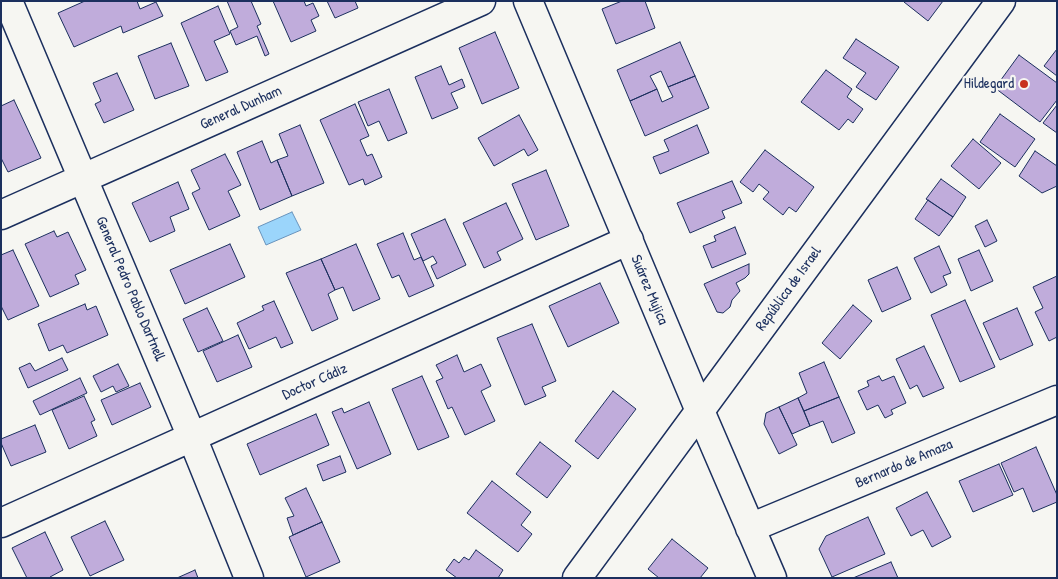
<!DOCTYPE html>
<meta charset="utf-8">
<style>
body{margin:0}
#map{position:relative;width:1058px;height:579px;overflow:hidden;background:#f6f6f2;font-family:"Patrick Hand",sans-serif}
canvas{display:block}
.frame{position:absolute;inset:0;border:2px solid #1b2f5e;pointer-events:none}
</style>
<div id="map">
<canvas width="1058" height="579"></canvas>
<div class="frame"></div>
</div>
<script>
const context = document.querySelector('canvas').getContext('2d');
context.lineJoin = 'round';
function fillPath(path, color) { context.fillStyle = color; context.fill(path, 'evenodd'); }
const toPath = rows => new Path2D(rows.map(r => 'M' + r).join(''));
function strokePath(path, color, width, dash) { context.strokeStyle = color; context.lineWidth = width; context.lineCap = dash ? 'butt' : 'round'; context.setLineDash(dash || []); context.stroke(path); }
function label(font, color, halo, rows, align = 'center') {
  context.font = font + ' "Patrick Hand",sans-serif'; context.lineWidth = 4.5; context.setLineDash([]); context.textBaseline = 'middle'; context.strokeStyle = halo; context.fillStyle = color; for (const [text, x, y, turn = 0] of rows) {
    context.save(); context.translate(x, y); context.rotate((+turn || 0) * Math.PI / 180); context.textAlign = isNaN(turn) ? turn : align; if (halo) context.strokeText(text, 0, 0); context.fillText(text, 0, 0); context.restore();
  }
}
const water = toPath([
 [292,212,301,230,266,245,258,227,292,212]
]);
fillPath(water, '#9bd5fb');
strokePath(water, '#6893bc', 1);
const building = toPath([
 [85,1,137,1,140,9,156,2,163,16,123,33,121,26,74,47,58,13,85,1],
 [227,1,251,1,261,24,257,26,269,54,265,56,257,36,236,45,230,31,238,27,227,1],
 [273,1,304,1,306,6,313,3,319,16,311,20,316,31,291,42,273,1],
 [327,1,355,1,358,8,335,18,327,1],
 [622,1,645,1,655,28,616,44,602,9,622,1],
 [905,1,943,1,928,21,904,2,905,1],
 [218,6,230,34,214,41,228,72,206,81,181,23,218,6],
 [495,32,519,88,482,104,459,48,495,32],
 [856,39,899,67,876,100,856,87,866,73,843,58,856,39],
 [680,42,695,76,668,87,661,71,650,76,657,89,630,101,617,70,680,42],
 [171,43,189,86,155,99,138,56,171,43],
 [1057,49,1057,76,1044,66,1057,49],
 [1019,55,1057,83,1057,100,1040,122,995,88,1019,55],
 [441,66,449,85,462,79,465,87,451,93,458,108,432,119,415,77,441,66],
 [826,70,852,89,847,97,863,109,853,123,848,119,839,130,801,102,826,70],
 [117,73,134,110,104,123,95,104,101,101,93,83,117,73],
 [695,76,709,108,645,136,630,101,657,89,662,102,673,97,668,87,695,76],
 [389,89,407,133,388,141,379,121,368,126,358,102,389,89],
 [14,100,41,158,8,172,1,158,1,106,14,100],
 [355,104,369,136,360,140,367,156,372,154,382,177,365,185,363,179,349,185,320,120,355,104],
 [1057,105,1057,133,1043,123,1057,105],
 [1000,114,1035,139,1015,167,980,142,1000,114],
 [519,115,538,150,528,156,524,149,494,166,478,138,519,115],
 [300,125,324,183,292,196,277,160,288,156,279,134,300,125],
 [697,125,709,153,660,174,653,157,669,151,664,140,697,125],
 [973,139,1001,163,979,189,951,166,973,139],
 [262,141,271,163,277,160,292,196,260,210,237,152,262,141],
 [765,150,814,187,796,212,789,207,783,215,763,199,769,192,759,184,753,192,740,182,765,150],
 [1035,151,1057,166,1057,186,1042,193,1019,176,1035,151],
 [225,154,241,185,228,191,240,216,209,230,192,193,200,189,191,170,225,154],
 [546,170,569,226,536,240,512,184,546,170],
 [941,179,966,197,953,217,926,199,941,179],
 [732,181,742,203,722,211,725,218,690,233,677,203,732,181],
 [178,182,189,209,170,217,175,231,150,242,132,203,178,182],
 [928,200,953,217,939,236,915,219,928,200],
 [506,203,523,239,497,252,501,260,484,268,463,223,506,203],
 [445,219,466,265,437,279,431,266,437,263,433,256,423,261,411,234,445,219],
 [987,220,997,241,985,247,975,226,987,220],
 [735,227,746,254,712,268,703,246,716,241,714,236,735,227],
 [54,231,57,237,68,232,86,270,75,275,79,284,50,297,25,244,54,231],
 [403,233,414,260,421,257,434,286,409,297,399,275,392,278,377,244,403,233],
 [230,244,245,277,185,304,170,270,230,244],
 [356,244,380,299,353,311,343,287,335,290,321,259,356,244],
 [939,246,951,273,943,276,947,285,931,293,914,258,939,246],
 [13,250,39,306,8,320,1,306,1,255,13,250],
 [979,250,993,281,971,291,958,259,979,250],
 [321,259,335,290,328,294,338,319,312,331,286,273,321,259],
 [749,264,749,274,745,278,736,283,740,291,732,300,730,307,723,313,717,312,704,284,749,264],
 [897,267,911,299,882,312,868,280,897,267],
 [1057,276,1057,337,1049,341,1035,312,1043,308,1033,287,1057,276],
 [600,283,619,323,568,347,549,306,600,283],
 [965,300,995,367,960,382,931,315,965,300],
 [274,301,293,343,281,348,276,337,249,349,237,323,264,310,262,306,274,301],
 [85,304,87,310,96,306,108,335,67,353,63,345,49,351,38,324,85,304],
 [853,305,872,321,840,359,822,343,853,305],
 [207,308,223,341,198,352,183,319,207,308],
 [1017,308,1033,345,1000,360,983,323,1017,308],
 [532,324,556,381,542,387,546,396,525,405,497,338,532,324],
 [238,335,252,367,217,382,203,351,238,335],
 [924,346,944,388,923,397,917,385,910,389,896,359,924,346],
 [457,355,464,372,481,364,491,386,481,391,495,421,465,435,452,407,448,409,436,381,443,378,436,365,457,355],
 [62,358,68,370,28,388,19,368,30,363,35,371,62,358],
 [824,362,839,397,804,411,798,398,807,393,799,373,824,362],
 [118,364,129,386,116,392,113,386,101,392,93,376,118,364],
 [422,376,449,437,418,450,392,389,422,376],
 [879,376,882,381,894,376,906,403,891,410,893,414,885,418,878,405,867,410,858,391,869,386,867,381,879,376],
 [80,378,87,393,40,415,33,401,80,378],
 [140,383,151,407,112,425,101,400,140,383],
 [613,391,636,409,598,459,575,441,613,391],
 [84,396,95,420,91,422,97,436,69,449,52,410,84,396],
 [839,397,855,433,832,443,823,421,810,426,804,411,839,397],
 [798,398,810,426,792,434,779,407,798,398],
 [369,402,391,454,357,469,332,412,342,408,344,413,369,402],
 [779,407,797,445,779,454,764,424,766,413,779,407],
 [316,414,329,445,260,475,247,444,316,414],
 [35,425,46,452,11,466,1,443,1,439,35,425],
 [540,442,571,466,547,498,516,474,540,442],
 [1036,447,1057,495,1057,502,1033,512,1023,488,1014,492,1001,463,1036,447],
 [340,456,346,472,323,481,317,465,340,456],
 [999,464,1013,495,973,512,959,481,999,464],
 [492,481,531,512,521,525,532,534,518,552,467,513,492,481],
 [306,488,322,522,293,535,287,518,294,516,285,498,306,488],
 [927,492,951,537,932,547,923,530,911,536,896,508,927,492],
 [868,517,885,554,832,577,819,549,826,536,868,517],
 [105,521,124,560,90,576,71,537,105,521],
 [322,522,340,562,306,577,289,537,322,522],
 [45,532,63,570,50,577,51,578,27,578,12,548,45,532],
 [672,539,708,568,700,578,659,578,648,569,672,539],
 [476,550,503,570,498,578,457,578,446,570,454,559,459,563,464,557,469,560,476,550],
 [891,562,898,578,853,578,891,562],
 [195,570,198,578,177,578,195,570]
]);
fillPath(building, '#c0acdb');
strokePath(building, '#1b2f5e', 1);
const street = toPath([
 [8,1,192,437,249,578],
 [528,1,700,411,772,578],
 [1,215,481,1],
 [1,523,629,240],
 [750,528,1057,400]
]);
const secondary = toPath([
 [577,578,1001,1]
]);
strokePath(street, '#1b2f5e', 31);
strokePath(secondary, '#1b2f5e', 31);
strokePath(street, '#f6f6f2', 28);
strokePath(secondary, '#f6f6f2', 28);
for (const [x, y, r, color] of [
 [1024,84,5,"#c8321e"]
]) { const dot = new Path2D(); dot.arc(x, y, r, 0, 2 * Math.PI); context.fillStyle = color; context.fill(dot); strokePath(dot, '#f6f6f2', 2); }
label('15px', '#1b2f5e', '#f6f6f2', [
 ["Hildegard",1014,84]
], 'right');
label('15px', '#1b2f5e', '#f6f6f2', [
 ["General Dunham",241,108,-24],
 ["General Pedro Pablo Dartnell",130,289,67],
 ["República de Israel",789,289,-54],
 ["Suárez Mujica",649,290,67],
 ["Doctor Cádiz",315,382,-24],
 ["Bernardo de Amaza",904,464,-23]
]);
</script>
